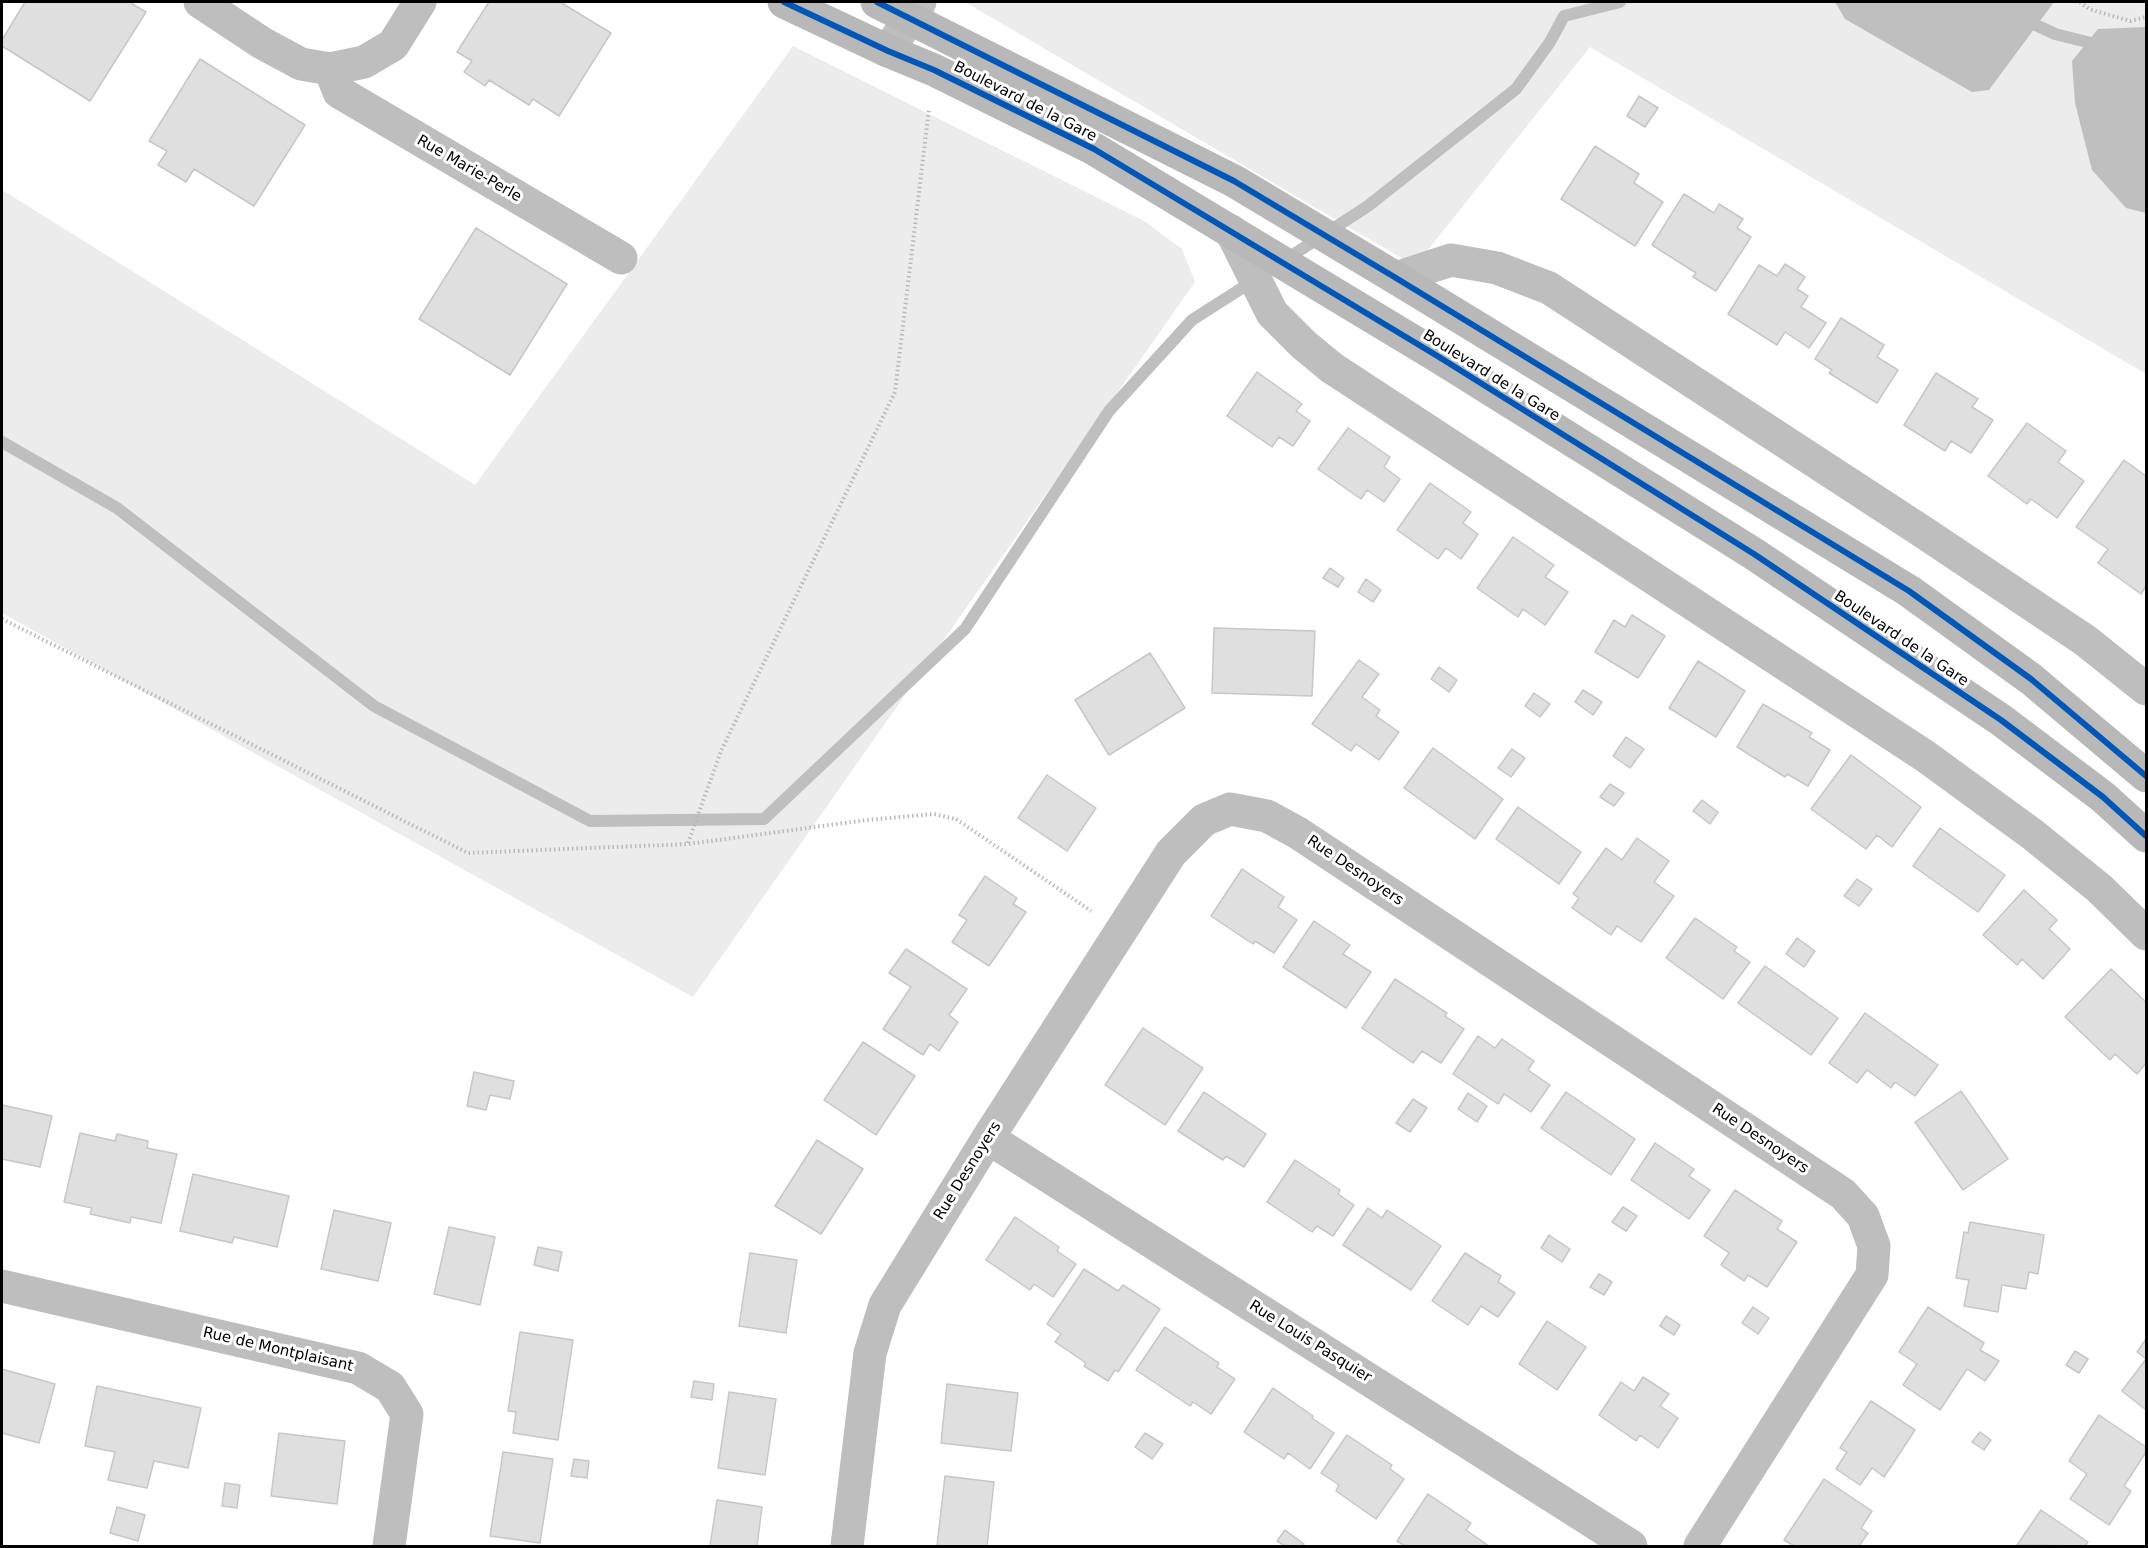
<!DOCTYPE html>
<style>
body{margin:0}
#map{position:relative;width:2148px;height:1548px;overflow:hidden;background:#fff;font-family:"DejaVu Sans",sans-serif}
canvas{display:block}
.frame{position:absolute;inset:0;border:3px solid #000;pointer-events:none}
</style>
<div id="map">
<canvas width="2148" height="1548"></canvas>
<div class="frame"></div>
</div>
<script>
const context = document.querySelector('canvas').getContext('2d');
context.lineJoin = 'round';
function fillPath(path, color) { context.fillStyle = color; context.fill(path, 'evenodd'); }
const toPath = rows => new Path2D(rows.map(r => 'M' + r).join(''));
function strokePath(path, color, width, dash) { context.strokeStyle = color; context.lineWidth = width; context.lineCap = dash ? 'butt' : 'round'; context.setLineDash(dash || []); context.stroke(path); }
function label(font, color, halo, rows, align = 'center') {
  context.font = font + ' "DejaVu Sans",sans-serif'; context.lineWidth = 6; context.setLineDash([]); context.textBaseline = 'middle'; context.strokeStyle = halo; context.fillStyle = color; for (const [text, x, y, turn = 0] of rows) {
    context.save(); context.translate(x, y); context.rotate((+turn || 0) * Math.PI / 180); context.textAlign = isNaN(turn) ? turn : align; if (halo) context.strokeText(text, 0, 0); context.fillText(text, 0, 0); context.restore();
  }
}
fillPath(toPath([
 [965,2,2146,2,2146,374,1590,47,1415,266],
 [793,46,1144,221,1182,249,1195,282,693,997,2,613,2,190,475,485]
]), '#ececec');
fillPath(toPath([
 [1835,2,2054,2,1989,90,1972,92,1845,19],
 [2146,27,2146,213,2126,208,2092,170,2075,103,2072,61,2098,29]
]), '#bfbfbf');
strokePath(toPath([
 [2023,19,2055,34,2103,46],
 [1285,260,1368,206,1516,89,1550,42,1564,16,1620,2],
 [2,442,117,508,374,706,590,821,764,819,965,629,1109,411,1192,320,1253,281]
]), '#bfbfbf', 12);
const building = toPath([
 [25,2,129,2,146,12,90,101,2,46,2,40,25,2],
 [489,2,560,2,611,33,559,116,533,99,529,105,489,80,485,86,464,72,472,61,457,52,489,2],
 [200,59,305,125,254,206,194,169,186,182,158,165,167,151,149,141,200,59],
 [1639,96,1658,108,1645,127,1627,116,1639,96],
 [1595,146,1639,174,1634,183,1663,202,1635,246,1561,199,1595,146],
 [1684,194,1714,213,1719,204,1743,219,1737,228,1751,237,1716,291,1693,277,1696,273,1652,245,1684,194],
 [476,228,567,284,510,375,419,319,476,228],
 [1785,264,1805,277,1797,289,1808,296,1801,307,1826,323,1809,348,1785,332,1777,345,1728,314,1759,265,1777,276,1785,264],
 [1841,318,1884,345,1877,357,1898,370,1877,403,1829,373,1832,370,1815,359,1841,318],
 [1257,372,1302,404,1296,411,1310,421,1293,446,1279,437,1272,447,1227,416,1257,372],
 [1936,373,1978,399,1972,407,1993,420,1971,453,1951,441,1945,451,1904,425,1936,373],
 [2027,423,2066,451,2058,462,2084,481,2057,518,2031,499,2027,504,1988,476,2027,423],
 [1348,428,1390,457,1384,467,1400,479,1384,502,1367,490,1361,499,1318,469,1348,428],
 [2124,460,2146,476,2146,586,2141,594,2098,563,2108,549,2076,527,2124,460],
 [1430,483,1471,512,1463,523,1478,534,1461,559,1446,548,1438,559,1397,530,1430,483],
 [1513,537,1554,565,1545,577,1568,592,1545,625,1523,609,1518,617,1477,588,1513,537],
 [1330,568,1344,578,1338,587,1323,578,1330,568],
 [1366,579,1381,590,1373,602,1358,592,1366,579],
 [1632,615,1665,636,1638,678,1595,652,1614,620,1625,627,1632,615],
 [1214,628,1315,631,1312,696,1212,693,1214,628],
 [1150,653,1185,708,1109,755,1075,700,1150,653],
 [1359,660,1379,674,1362,697,1380,710,1376,716,1399,732,1379,760,1356,744,1351,751,1312,724,1359,660],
 [1698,661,1745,691,1716,737,1669,708,1698,661],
 [1439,667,1457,680,1449,692,1431,679,1439,667],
 [1583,690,1602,702,1593,715,1575,702,1583,690],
 [1534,693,1550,704,1540,717,1525,706,1534,693],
 [1763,704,1812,733,1809,737,1830,750,1808,786,1787,774,1785,777,1737,747,1763,704],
 [1626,737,1644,749,1630,768,1613,756,1626,737],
 [1433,748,1503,799,1475,839,1404,788,1433,748],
 [1512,749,1525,758,1511,777,1498,768,1512,749],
 [1851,755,1921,807,1892,847,1877,835,1866,849,1811,809,1851,755],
 [1047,775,1096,808,1067,851,1018,818,1047,775],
 [1610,784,1624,793,1614,806,1600,797,1610,784],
 [1702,800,1718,812,1710,824,1693,811,1702,800],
 [1518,807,1581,852,1559,884,1496,839,1518,807],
 [1940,828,2005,875,1978,912,1913,866,1940,828],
 [1637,838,1669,861,1654,882,1674,896,1641,942,1617,926,1611,935,1572,908,1579,898,1573,894,1606,848,1622,860,1637,838],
 [1242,869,1284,897,1278,907,1297,920,1274,953,1255,941,1253,944,1211,916,1242,869],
 [985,876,1017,898,1013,904,1026,912,989,966,952,942,967,920,959,915,985,876],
 [1857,879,1872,889,1859,906,1844,896,1857,879],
 [2024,890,2057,920,2049,929,2070,949,2043,979,2022,959,2017,965,1983,935,2024,890],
 [1695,918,1737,947,1734,951,1750,962,1723,999,1666,958,1695,918],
 [1314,921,1350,945,1343,954,1371,972,1346,1008,1283,967,1314,921],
 [1797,938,1815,951,1804,967,1786,954,1797,938],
 [906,949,967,989,949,1015,958,1022,939,1051,930,1044,923,1055,883,1029,911,987,889,973,906,949],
 [1765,966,1838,1018,1811,1055,1738,1003,1765,966],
 [2111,969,2146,1002,2146,1063,2137,1074,2115,1054,2110,1060,2065,1017,2111,969],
 [1395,979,1447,1013,1445,1016,1464,1029,1441,1063,1422,1051,1413,1063,1362,1028,1395,979],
 [1865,1013,1938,1065,1915,1096,1895,1082,1891,1088,1867,1070,1857,1083,1829,1063,1865,1013],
 [1143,1028,1203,1068,1165,1125,1105,1085,1143,1028],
 [1478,1036,1495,1048,1502,1039,1534,1061,1528,1070,1550,1085,1531,1112,1504,1094,1498,1104,1453,1074,1478,1036],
 [863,1042,915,1076,876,1135,824,1100,863,1042],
 [474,1072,514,1081,510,1099,490,1095,486,1110,467,1106,474,1072],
 [1961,1091,2008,1159,1963,1190,1915,1122,1961,1091],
 [1204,1092,1266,1134,1244,1167,1226,1156,1223,1160,1178,1131,1204,1092],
 [1566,1092,1635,1139,1611,1175,1541,1128,1566,1092],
 [1468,1093,1487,1106,1477,1122,1458,1109,1468,1093],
 [1413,1099,1427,1108,1410,1132,1396,1123,1413,1099],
 [2,1105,52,1116,40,1167,2,1159,2,1105],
 [80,1133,115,1141,117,1134,148,1141,147,1148,177,1154,161,1223,131,1217,130,1223,90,1214,92,1208,64,1202,80,1133],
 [817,1140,863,1169,821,1234,775,1206,817,1140],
 [1655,1143,1694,1169,1689,1176,1710,1190,1689,1219,1631,1180,1655,1143],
 [1295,1160,1340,1190,1338,1194,1354,1205,1333,1236,1317,1226,1312,1232,1267,1202,1295,1160],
 [193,1174,289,1196,277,1247,234,1237,232,1243,180,1231,193,1174],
 [1735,1190,1782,1221,1777,1229,1797,1242,1767,1287,1748,1275,1744,1281,1721,1265,1729,1253,1704,1236,1735,1190],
 [1623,1207,1637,1216,1626,1231,1612,1222,1623,1207],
 [1368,1208,1382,1218,1387,1210,1441,1246,1411,1290,1343,1245,1368,1208],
 [334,1210,391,1223,378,1281,321,1269,334,1210],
 [1015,1217,1059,1247,1057,1251,1076,1264,1053,1297,1034,1284,1030,1290,986,1260,1015,1217],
 [1970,1222,2044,1235,2038,1274,2029,1272,2026,1289,2002,1285,1998,1312,1964,1306,1969,1280,1956,1278,1964,1232,1968,1233,1970,1222],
 [449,1227,495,1237,480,1305,434,1294,449,1227],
 [1549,1235,1570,1249,1562,1262,1541,1248,1549,1235],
 [538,1247,562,1252,558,1271,534,1265,538,1247],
 [750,1253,797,1260,786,1333,739,1326,750,1253],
 [1465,1253,1501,1276,1498,1282,1515,1293,1498,1317,1481,1306,1468,1325,1432,1301,1465,1253],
 [1084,1269,1118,1291,1123,1285,1160,1309,1118,1372,1115,1370,1108,1381,1084,1366,1086,1363,1055,1342,1061,1334,1047,1324,1084,1269],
 [1599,1274,1612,1282,1604,1295,1590,1287,1599,1274],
 [1753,1307,1769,1318,1758,1334,1742,1323,1753,1307],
 [1928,1307,1984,1343,1980,1350,1999,1361,1985,1381,1967,1369,1940,1410,1903,1385,1917,1364,1899,1352,1928,1307],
 [1666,1316,1680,1325,1674,1335,1660,1326,1666,1316],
 [1547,1321,1586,1347,1557,1390,1519,1364,1547,1321],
 [1165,1327,1219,1363,1217,1367,1235,1379,1211,1414,1193,1402,1190,1406,1136,1370,1165,1327],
 [520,1332,573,1340,558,1440,513,1433,516,1412,508,1411,520,1332],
 [2146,1339,2146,1410,2122,1391,2146,1359,2137,1352,2146,1339],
 [2075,1351,2088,1359,2079,1373,2066,1365,2075,1351],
 [2,1369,55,1384,39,1443,2,1433,2,1369],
 [1643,1377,1669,1394,1660,1406,1678,1418,1658,1448,1640,1435,1636,1441,1599,1415,1621,1382,1634,1391,1643,1377],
 [694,1381,714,1384,712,1400,691,1397,694,1381],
 [947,1384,1018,1393,1011,1451,941,1443,947,1384],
 [97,1386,201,1408,188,1468,154,1461,147,1488,108,1480,115,1452,85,1446,97,1386],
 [1273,1388,1313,1416,1312,1418,1334,1433,1310,1469,1288,1453,1284,1459,1244,1432,1273,1388],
 [729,1392,776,1399,765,1475,718,1468,729,1392],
 [1871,1401,1915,1430,1884,1477,1872,1468,1860,1485,1836,1469,1847,1452,1840,1448,1871,1401],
 [2099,1415,2146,1447,2146,1452,2124,1486,2131,1491,2109,1525,2070,1499,2087,1474,2069,1461,2099,1415],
 [1980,1432,1991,1440,1984,1450,1972,1442,1980,1432],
 [279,1433,345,1441,337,1504,271,1496,279,1433],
 [1145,1433,1163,1444,1152,1459,1135,1447,1145,1433],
 [1347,1435,1392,1465,1390,1469,1404,1479,1376,1519,1336,1491,1339,1485,1321,1473,1347,1435],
 [503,1452,553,1459,540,1543,490,1536,503,1452],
 [574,1459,589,1461,587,1478,571,1476,574,1459],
 [945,1476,994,1482,987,1546,937,1546,945,1476],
 [1824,1479,1872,1511,1861,1528,1868,1533,1859,1546,1794,1546,1784,1540,1824,1479],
 [225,1483,240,1485,237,1508,222,1506,225,1483],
 [1428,1494,1471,1523,1466,1530,1489,1546,1405,1546,1397,1541,1428,1494],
 [717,1500,762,1507,757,1546,710,1546,717,1500],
 [117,1507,145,1515,138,1541,110,1533,117,1507],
 [2041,1510,2088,1542,2085,1546,2017,1545,2041,1510],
 [1285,1530,1304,1544,1303,1546,1285,1546,1277,1541,1285,1530]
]);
fillPath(building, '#dfdfdf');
strokePath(building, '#c7c7c7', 1.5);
strokePath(toPath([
 [2080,2,2089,9,2130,21,2146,17],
 [2,619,468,853,688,844,867,820,934,814,956,819,1091,911],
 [688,843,721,751,895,392,929,109]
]), '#b9b9b9', 4, [1.5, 3]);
strokePath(toPath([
 [200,2,262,43,301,64,330,69,364,62,393,45,420,2],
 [888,51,920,2],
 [330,69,339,92,621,258],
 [1231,231,1272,313,1304,345,1332,368,1925,756,2032,834,2099,888,2146,934],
 [1396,278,1451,260,1497,268,1549,288,1923,532,2086,641,2146,689],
 [988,1138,1631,1546],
 [2,1286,358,1368,390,1387,407,1414,389,1546],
 [847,1546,870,1353,885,1305,988,1138,1171,853,1204,820,1230,809,1267,816,1298,833,1843,1194,1863,1216,1874,1246,1872,1275,1700,1546]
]), '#bebebe', 33);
strokePath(toPath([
 [784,2,888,51,934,70,1094,149,1439,357,1754,554,2001,720,2103,797,2146,836],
 [877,2,1234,181,1396,278,1909,591,2031,679,2146,776]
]), '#b8b8b8', 33);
strokePath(toPath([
 [784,2,888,51,934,70,1094,149,1439,357,1754,554,2001,720,2103,797,2146,836],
 [877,2,1234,181,1396,278,1909,591,2031,679,2146,776]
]), '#0057b8', 6);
label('15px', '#000', '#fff', [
 ["Boulevard de la Gare",1025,102,27],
 ["Rue Marie-Perle",469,169,30],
 ["Boulevard de la Gare",1491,376,32],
 ["Boulevard de la Gare",1901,639,34],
 ["Rue Desnoyers",1355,871,34],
 ["Rue Desnoyers",1760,1139,34],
 ["Rue Desnoyers",968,1171,-58],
 ["Rue Louis Pasquier",1310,1342,32],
 ["Rue de Montplaisant",278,1350,13]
]);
</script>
